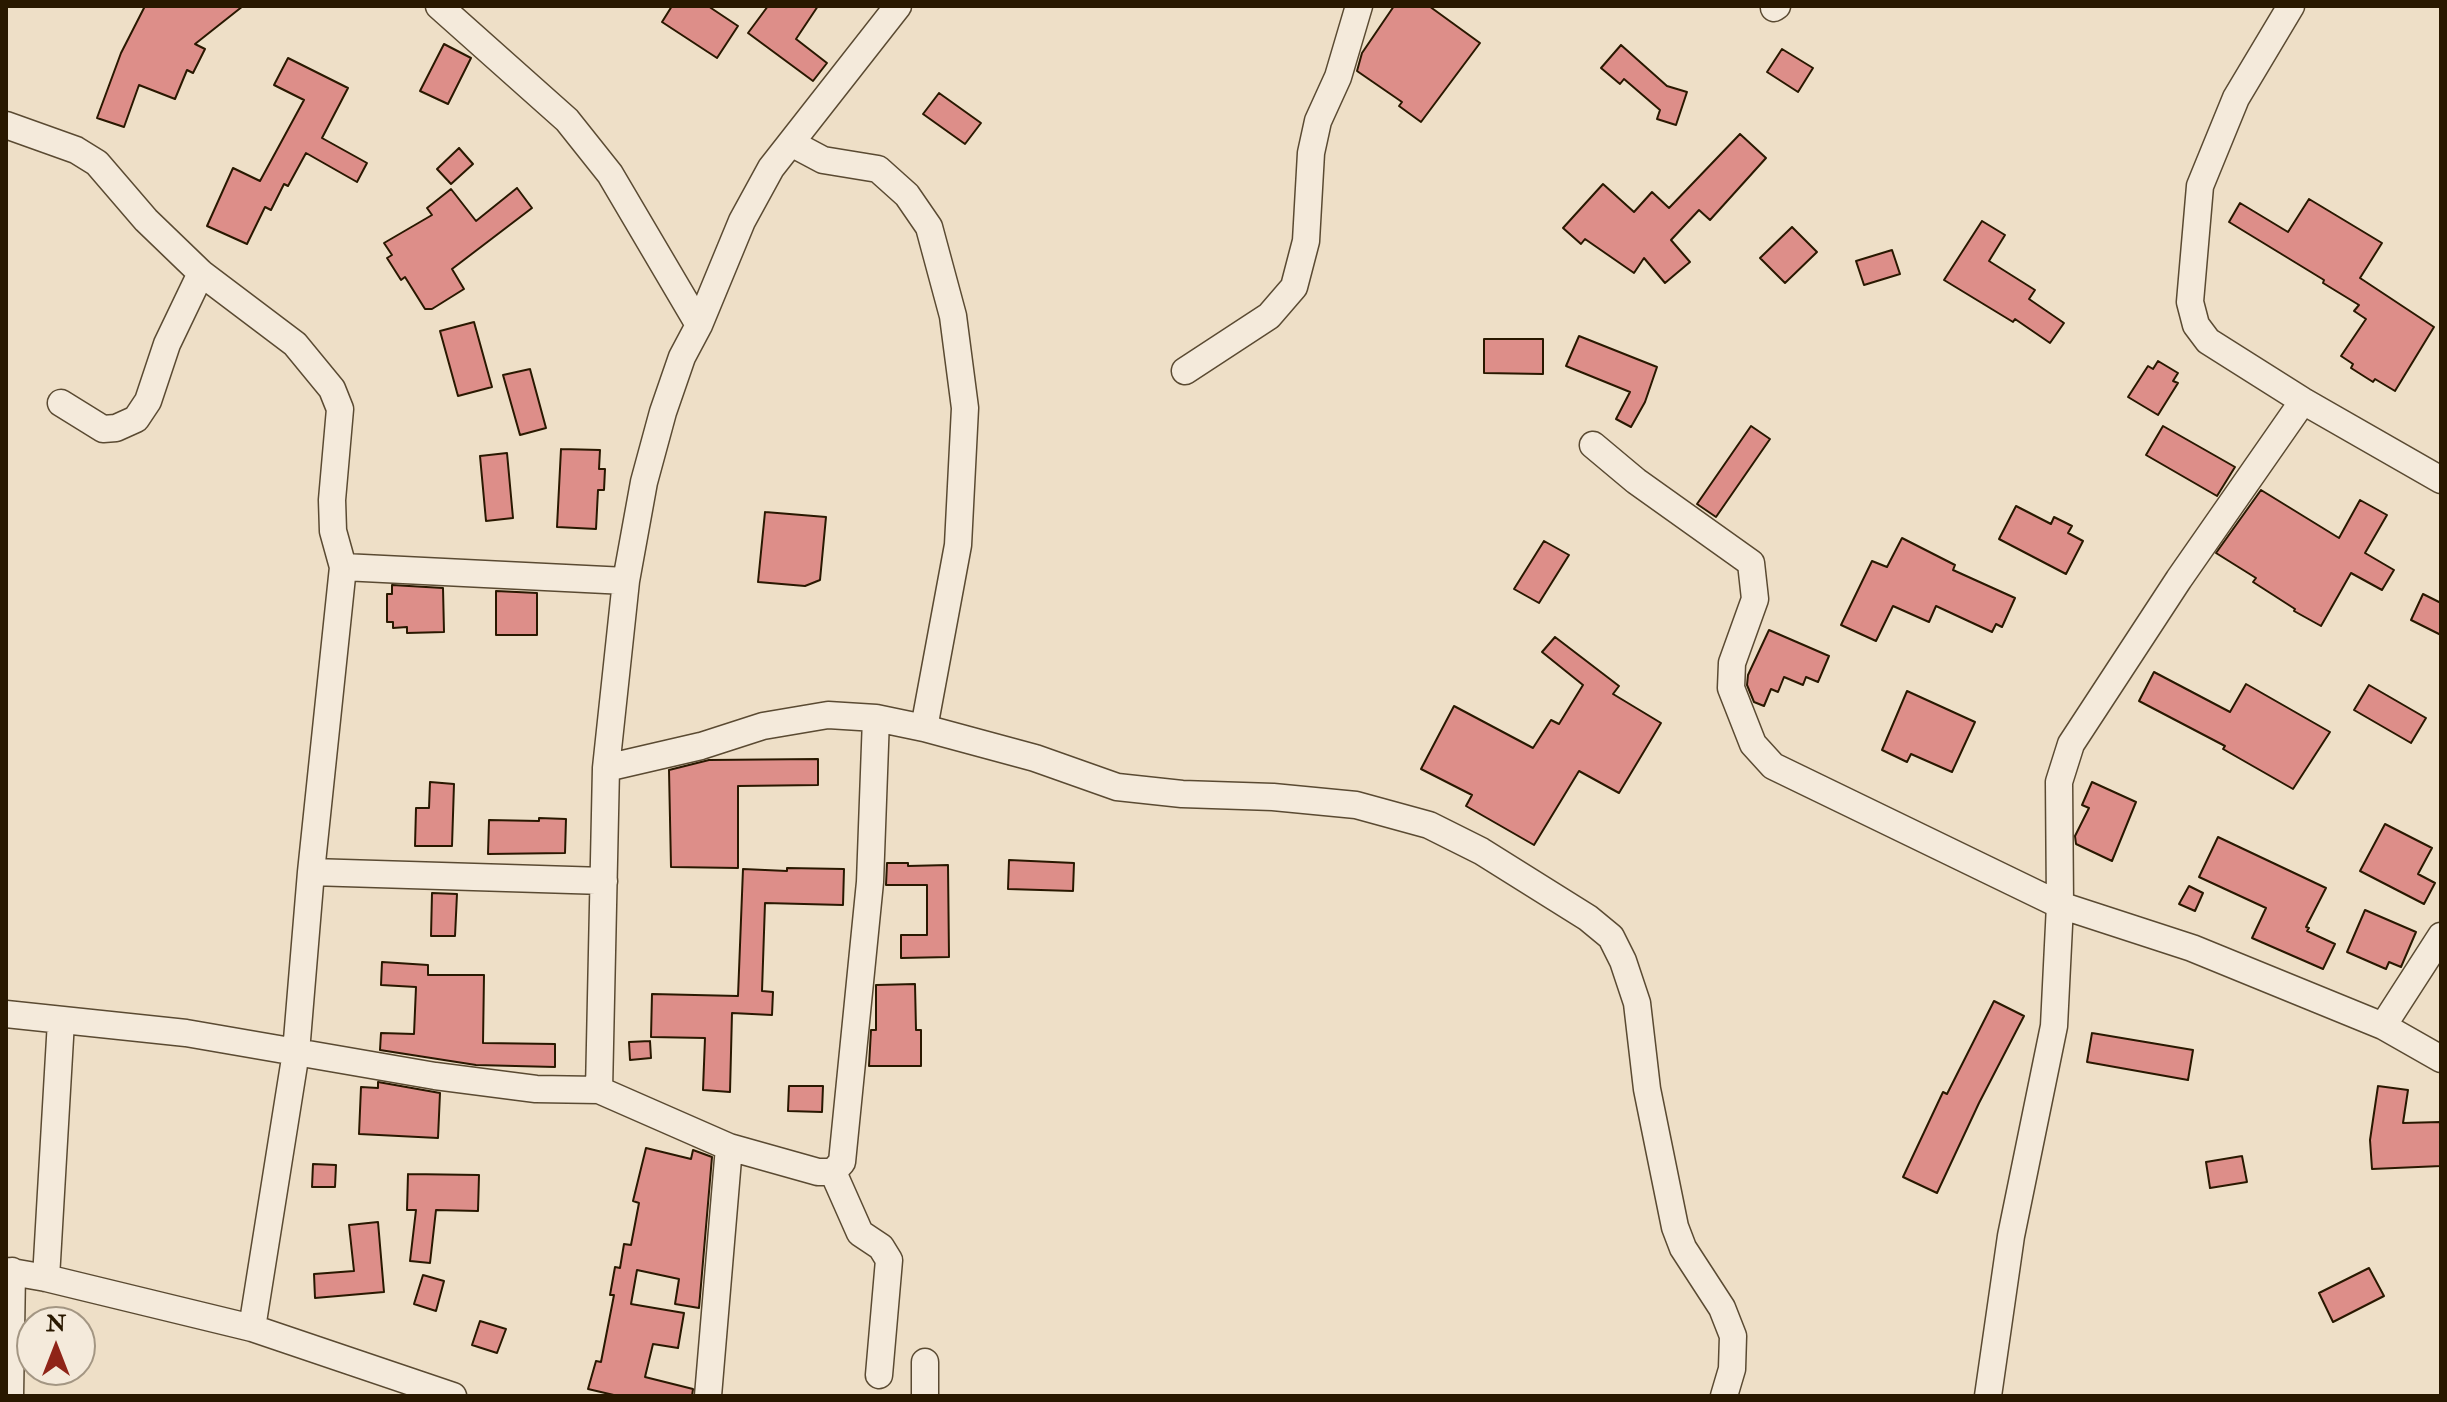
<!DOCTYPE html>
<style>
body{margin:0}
#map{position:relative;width:2447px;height:1402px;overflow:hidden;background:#eedfc7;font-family:"IM FELL Double Pica",serif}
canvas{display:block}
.frame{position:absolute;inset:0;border:8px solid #291800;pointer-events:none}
.north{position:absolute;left:16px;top:1306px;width:80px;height:80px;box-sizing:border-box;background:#f4eadb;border:2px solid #a39683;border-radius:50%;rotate:0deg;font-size:22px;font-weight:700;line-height:32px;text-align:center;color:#291800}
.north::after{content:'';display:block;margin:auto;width:28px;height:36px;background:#8f2418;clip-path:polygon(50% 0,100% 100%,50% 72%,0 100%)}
</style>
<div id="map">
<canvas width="2447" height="1402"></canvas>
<div class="frame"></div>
<div class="north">N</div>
</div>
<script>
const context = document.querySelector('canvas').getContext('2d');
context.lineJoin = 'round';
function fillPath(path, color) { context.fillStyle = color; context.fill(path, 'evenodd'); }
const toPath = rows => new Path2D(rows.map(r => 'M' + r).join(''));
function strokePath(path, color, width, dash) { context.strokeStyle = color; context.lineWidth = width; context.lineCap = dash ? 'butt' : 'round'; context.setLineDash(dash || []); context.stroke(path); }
const building = toPath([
 [145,6,243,6,195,44,205,49,193,73,187,70,175,99,139,85,124,127,97,118,121,53,145,6],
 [672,6,708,6,738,26,717,58,662,22,672,6],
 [768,6,818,6,796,39,827,63,813,81,748,33,768,6],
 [1394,6,1429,6,1480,43,1421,122,1399,106,1402,102,1357,71,1362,53,1394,6],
 [444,44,471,58,448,104,420,91,444,44],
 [1621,45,1667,86,1687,92,1676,125,1657,119,1660,110,1624,79,1620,84,1601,68,1621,45],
 [1782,49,1813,68,1798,92,1767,72,1782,49],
 [288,58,348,88,322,138,367,163,357,182,306,153,288,186,284,184,271,210,265,207,247,244,207,226,233,168,260,181,304,100,274,85,288,58],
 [939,93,981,123,965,144,923,114,939,93],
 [1740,134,1766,158,1710,220,1699,210,1671,240,1690,262,1665,283,1644,258,1634,273,1585,239,1581,244,1563,228,1603,184,1634,212,1652,192,1669,208,1740,134],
 [459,148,473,164,451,184,437,169,459,148],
 [517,188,532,208,452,269,464,289,432,309,425,309,405,277,401,280,387,258,392,255,384,243,432,215,427,208,451,189,476,221,517,188],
 [2309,199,2382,243,2360,278,2434,327,2395,391,2375,379,2373,382,2351,368,2353,364,2341,356,2366,319,2354,311,2359,305,2323,283,2324,280,2229,222,2240,203,2288,232,2309,199],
 [1982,221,2005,235,1989,261,2035,290,2029,299,2064,323,2050,343,2015,319,2013,322,1944,280,1982,221],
 [1792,227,1817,252,1785,283,1760,258,1792,227],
 [1892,250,1900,274,1864,285,1856,261,1892,250],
 [474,322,492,387,458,396,440,331,474,322],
 [1579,336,1657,367,1645,402,1631,427,1616,419,1630,392,1566,366,1579,336],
 [1484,339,1543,339,1543,374,1484,373,1484,339],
 [2158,361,2178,373,2173,381,2178,383,2158,415,2128,397,2148,366,2153,369,2158,361],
 [530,369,546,428,520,435,503,375,530,369],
 [1751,426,1770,439,1716,517,1697,504,1751,426],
 [2163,426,2235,467,2217,496,2146,455,2163,426],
 [561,449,600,450,599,469,605,469,604,490,598,490,596,529,557,527,561,449],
 [507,453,513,518,486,521,480,456,507,453],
 [2261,490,2339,538,2360,500,2387,515,2365,553,2394,570,2382,590,2351,573,2321,626,2294,611,2295,609,2253,582,2256,578,2216,553,2261,490],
 [2016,506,2051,524,2054,517,2072,526,2068,533,2083,541,2066,574,1999,539,2016,506],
 [765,512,826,517,820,580,805,586,758,582,765,512],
 [1902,538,1955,565,1953,570,2015,598,2002,627,1996,624,1992,632,1936,606,1929,622,1893,606,1876,641,1841,625,1872,561,1887,567,1902,538],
 [1544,541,1569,555,1539,603,1514,589,1544,541],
 [392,585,443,588,444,632,407,633,407,627,393,628,393,622,387,622,387,594,392,594,392,585],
 [496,591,537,593,537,635,496,635,496,591],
 [2423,594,2441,603,2441,635,2411,620,2423,594],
 [1769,630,1829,656,1818,682,1806,677,1803,685,1784,677,1778,692,1771,689,1764,706,1754,702,1747,685,1748,675,1769,630],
 [1555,637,1619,686,1613,694,1661,723,1619,793,1579,771,1534,845,1466,806,1472,795,1421,769,1454,706,1533,748,1551,720,1559,724,1583,685,1542,652,1555,637],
 [2154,672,2230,712,2246,684,2330,732,2293,789,2223,749,2225,746,2139,701,2154,672],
 [2369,685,2426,718,2411,743,2354,710,2369,685],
 [1907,691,1975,722,1952,772,1911,754,1907,762,1882,750,1907,691],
 [818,759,818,785,738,786,738,868,671,867,669,770,709,760,818,759],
 [430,782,454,784,452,846,415,846,416,808,429,808,430,782],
 [2092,782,2136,802,2112,861,2076,844,2075,836,2089,808,2082,805,2092,782],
 [539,818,566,819,565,853,488,854,489,820,539,821,539,818],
 [2385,824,2432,848,2418,874,2435,883,2424,904,2360,871,2385,824],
 [2218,837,2326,888,2306,927,2309,928,2307,931,2335,944,2323,969,2252,938,2266,908,2199,877,2218,837],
 [1009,860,1074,863,1073,891,1008,889,1009,860],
 [887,863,908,863,908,866,948,865,949,957,901,958,901,935,927,935,927,885,886,885,887,863],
 [787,868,844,869,843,905,765,903,762,991,773,992,772,1015,732,1013,730,1092,703,1090,705,1038,651,1037,652,994,738,996,743,869,787,871,787,868],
 [2189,886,2203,893,2195,911,2179,904,2189,886],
 [432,893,457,894,455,936,431,936,432,893],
 [2365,910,2416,932,2401,967,2389,962,2386,969,2347,952,2365,910],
 [382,962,428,965,428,975,484,975,483,1043,555,1044,555,1067,476,1065,380,1050,381,1033,414,1034,416,987,381,985,382,962],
 [915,984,916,1030,921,1030,921,1066,869,1066,871,1030,876,1030,876,985,915,984],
 [1994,1001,2024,1016,1979,1103,1937,1193,1903,1177,1943,1092,1947,1094,1994,1001],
 [2092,1033,2193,1050,2188,1080,2087,1062,2092,1033],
 [650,1041,651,1058,630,1060,629,1042,650,1041],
 [378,1082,440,1093,438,1138,359,1134,361,1087,378,1088,378,1082],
 [789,1086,823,1086,822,1112,788,1111,789,1086],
 [2378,1086,2408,1090,2403,1123,2440,1122,2441,1166,2372,1169,2370,1140,2378,1086],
 [646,1148,691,1159,693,1150,712,1157,699,1308,675,1304,679,1279,637,1270,631,1304,684,1313,678,1348,653,1344,645,1377,693,1389,692,1396,618,1396,588,1389,596,1361,601,1362,614,1295,610,1295,615,1267,620,1268,624,1244,631,1245,639,1203,633,1201,646,1148],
 [2242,1156,2247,1182,2210,1188,2206,1162,2242,1156],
 [313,1164,336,1165,335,1187,312,1187,313,1164],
 [408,1174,479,1175,478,1211,436,1210,430,1263,410,1261,416,1210,407,1210,408,1174],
 [378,1222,384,1292,315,1298,314,1274,354,1271,349,1225,378,1222],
 [2369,1268,2384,1296,2333,1322,2319,1293,2369,1268],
 [423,1275,444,1281,436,1311,414,1304,423,1275],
 [480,1321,506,1329,497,1353,472,1345,480,1321]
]);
fillPath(building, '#dd8e89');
strokePath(building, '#291800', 2);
const street = toPath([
 [439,6,567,120,610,174,699,325],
 [2291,6,2236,98,2200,186,2190,302,2196,325,2208,341,2303,401,2441,480],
 [1774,8,1777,6],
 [6,125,76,150,97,163,146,220,201,273,295,344,332,389,340,409,332,500,333,531,343,567,311,872,296,1052,252,1328],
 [791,143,823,160,878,169,907,195,929,227,953,316,965,408,958,545,924,728],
 [1185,371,1269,316,1294,287,1306,241,1311,153,1318,121,1338,77,1359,6],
 [61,403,103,429,116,428,136,419,148,401,167,344,201,273],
 [1593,445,1636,481,1751,563,1755,599,1732,663,1731,688,1753,744,1773,766,2060,905,2192,948,2383,1026,2441,1059],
 [343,567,626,581],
 [606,768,701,746,763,726,828,715,876,718,924,728,1035,758,1117,787,1182,794,1273,797,1356,805,1429,825,1481,851,1588,918,1611,937,1623,961,1637,1003,1647,1089,1675,1227,1683,1248,1722,1308,1733,1336,1732,1369,1724,1396],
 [311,872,604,881],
 [6,1014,186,1033,435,1076,536,1089,599,1090,729,1147,818,1172,833,1172,842,1162,870,882,876,718],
 [2383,1026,2441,936],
 [599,1090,606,768,626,581,644,482,663,412,682,357,699,325,742,221,771,168,898,6],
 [833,1172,860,1233,881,1247,889,1260,879,1375],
 [6,1271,46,1278,252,1328,453,1396],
 [46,1278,61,1021],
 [925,1362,925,1396],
 [10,1396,12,1271],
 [708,1396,729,1147],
 [1988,1396,2011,1236,2054,1026,2060,905,2059,782,2071,744,2179,579,2303,401]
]);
strokePath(street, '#5a4a32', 29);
strokePath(street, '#f4eadb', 26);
</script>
